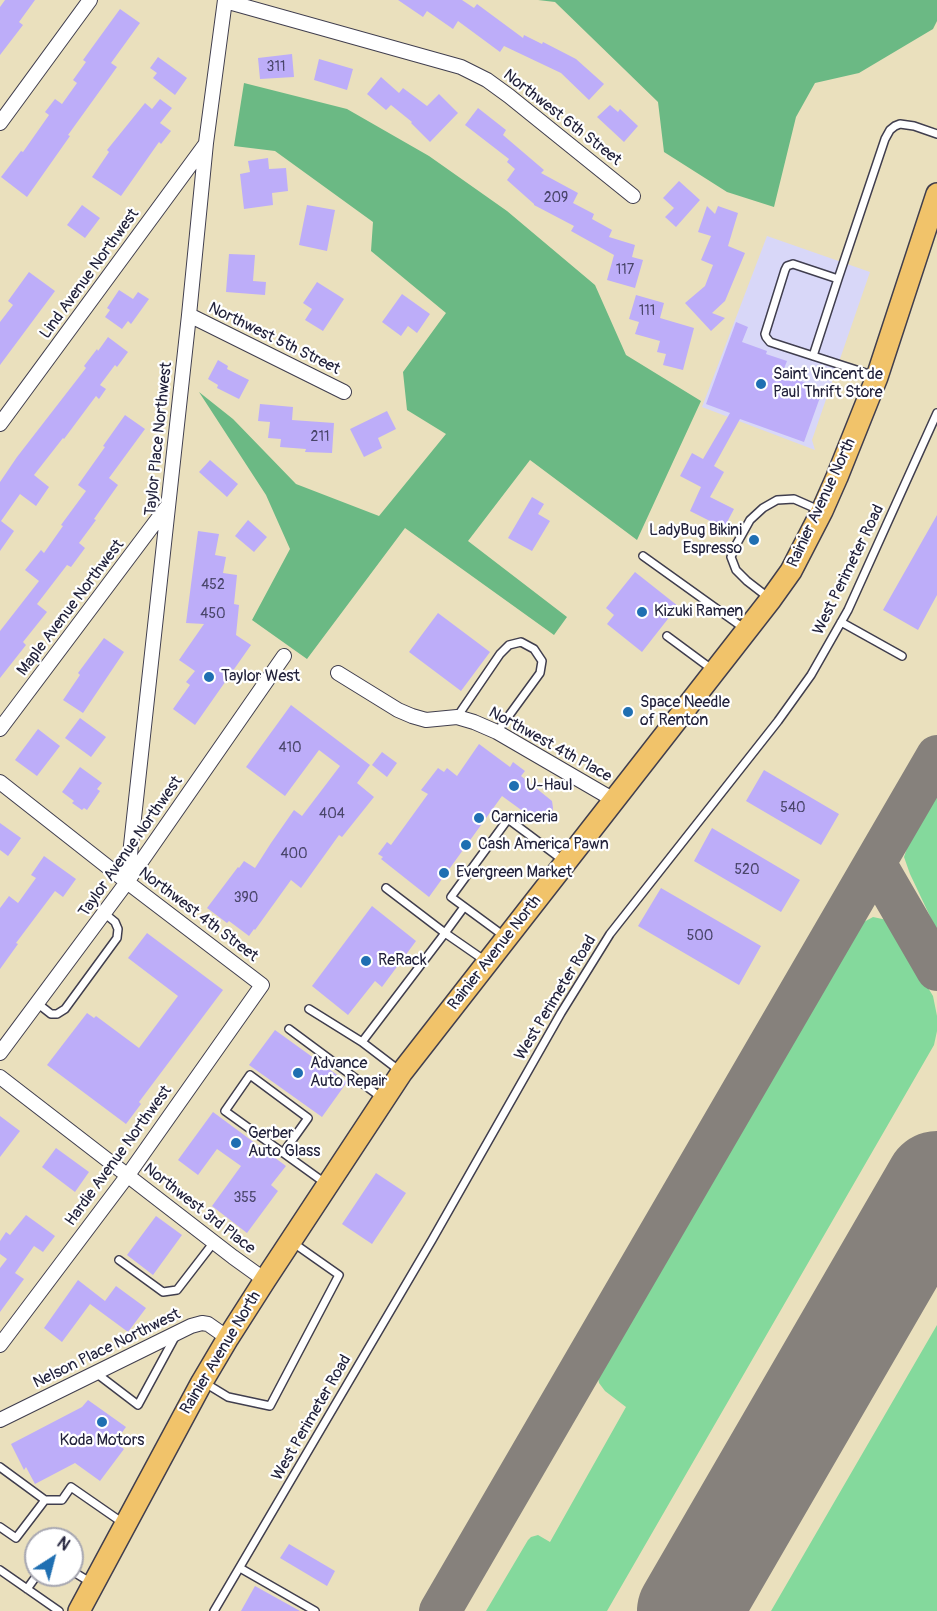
<!DOCTYPE html>
<style>
body{margin:0}
#map{position:relative;width:937px;height:1611px;overflow:hidden;background:#eae0bd;font-family:Pangolin,sans-serif}
canvas{display:block}
.north{position:absolute;left:24px;top:1527px;width:60px;height:60px;box-sizing:border-box;background:#fff;border:2px solid #a7a7b1;border-radius:50%;rotate:36deg;font-size:16px;font-weight:700;line-height:24px;text-align:center;color:#22223b}
.north::after{content:'';display:block;margin:auto;width:21px;height:27px;background:#1f6fb2;clip-path:polygon(50% 0,100% 100%,50% 72%,0 100%)}
</style>
<div id="map">
<canvas width="937" height="1611"></canvas>
<div class="north">N</div>
</div>
<script>
const context = document.querySelector('canvas').getContext('2d');
context.lineJoin = 'round';
function fillPath(path, color) { context.fillStyle = color; context.fill(path, 'evenodd'); }
const toPath = rows => new Path2D(rows.map(r => 'M' + r).join(''));
function strokePath(path, color, width, dash) { context.strokeStyle = color; context.lineWidth = width; context.lineCap = dash ? 'butt' : 'round'; context.setLineDash(dash || []); context.stroke(path); }
function label(font, color, halo, rows, align = 'center') {
  context.font = font + ' Pangolin,sans-serif'; context.lineWidth = 4.5; context.setLineDash([]); context.textBaseline = 'middle'; context.strokeStyle = halo; context.fillStyle = color; for (const [text, x, y, turn = 0] of rows) {
    context.save(); context.translate(x, y); context.rotate((+turn || 0) * Math.PI / 180); context.textAlign = isNaN(turn) ? turn : align; if (halo) context.strokeText(text, 0, 0); context.fillText(text, 0, 0); context.restore();
  }
}
fillPath(toPath([
 [767,236,870,272,812,440,815,450,702,407]
]), '#d8d7f8');
fillPath(toPath([
 [937,794,937,931,910,874,904,857,909,842],
 [873,917,887,920,933,996,937,1016,937,1031,934,1045,607,1611,486,1611,528,1540,531,1537,538,1535,550,1542,626,1407,605,1391,599,1383,598,1377,862,923],
 [937,1325,937,1611,771,1611]
]), '#84d99c');
fillPath(toPath([
 [538,0,937,0,937,21,933,29,859,73,815,83,796,117,774,207,727,192,664,152,658,102,555,2],
 [244,83,347,109,429,156,507,211,595,285,626,355,701,401,637,540,530,460,468,541,567,617,554,635,405,528,307,659,252,620,290,549,266,495,199,392,233,419,296,484,379,516,446,434,407,410,403,372,446,313,371,251,373,222,275,151,234,146]
]), '#6bb984');
strokePath(toPath([
 [875,863,937,970],
 [440,1611,937,756]
]), '#86817c', 42);
strokePath(toPath([
 [689,1611,937,1183]
]), '#86817c', 104);
fillPath(toPath([
 [5,0,35,0,19,22,23,25,0,55,0,7],
 [398,0,462,0,474,8,477,4,523,38,524,35,542,44,543,42,576,59,604,84,589,100,561,73,504,46,500,52,458,21,453,29,427,11,423,17],
 [120,9,140,23,111,63,117,67,68,135,70,136,27,197,1,177,21,151,23,152,49,115,45,112,55,99,62,104,77,83,73,80,86,62,83,60],
 [292,54,294,77,260,79,258,58],
 [158,57,187,78,175,95,153,78,157,73,150,68],
 [319,59,353,69,347,90,314,80],
 [381,77,399,93,403,88,427,106,439,94,458,113,430,142,411,123,412,122,391,105,386,110,367,94],
 [160,99,172,108,160,123,171,131,161,144,159,142,121,196,92,177,109,152,107,150,145,103,152,109],
 [610,105,618,112,620,109,638,126,624,142,597,117],
 [478,108,506,130,503,135,544,170,541,173,578,193,573,203,594,214,592,219,612,230,609,237,635,245,632,257,643,260,635,288,607,280,614,255,571,231,574,226,534,205,534,204,507,180,515,169,507,162,509,159,465,125],
 [268,158,269,169,286,168,288,191,272,193,273,205,244,209,240,174,250,172,248,161],
 [679,181,700,200,676,227,665,217,674,208,663,198],
 [82,205,100,218,85,238,67,225],
 [307,205,335,210,327,251,299,245],
 [707,206,715,214,718,206,738,213,728,246,745,253,725,301,712,313,725,318,711,331,685,303,705,286,713,265,701,260,711,236,698,232],
 [229,254,255,255,253,281,266,282,265,295,226,292],
 [29,272,55,291,0,365,0,322,13,305,8,301],
 [317,282,344,299,323,331,305,320,312,309,303,303],
 [119,290,133,299,138,292,149,299,131,324,128,321,122,329,105,317,110,310,107,308],
 [402,294,430,314,417,333,408,326,401,336,382,322],
 [636,295,664,303,660,318,694,328,683,370,663,365,666,354,657,352,660,341,635,334,639,322,629,319],
 [736,322,748,327,742,342,767,351,766,354,787,361,783,371,793,375,792,378,823,389,804,442,740,419,714,466,724,472,710,497,734,509,724,528,690,511,701,487,680,476,692,453,703,459,730,413,706,404],
 [108,337,128,352,117,367,115,365,100,385,106,389,99,399,96,396,64,439,63,438,34,475,49,487,36,506,20,494,1,521,14,531,0,551,0,482,17,457,86,368,84,366,97,349,98,351],
 [218,360,228,366,227,369,249,380,239,399,217,388,218,385,208,379],
 [260,404,293,407,292,420,334,423,332,453,305,452,306,449,280,447,281,439,268,438,270,422,258,421],
 [387,411,396,429,378,438,382,448,364,457,350,429],
 [125,415,145,429,109,478,118,485,94,519,96,520,79,543,85,548,71,567,67,565,37,604,47,612,23,642,26,645,0,678,0,631,39,581,25,570,41,550,44,553,63,526,61,525,86,491,78,485,105,447,103,446],
 [210,460,238,484,227,497,199,472],
 [532,497,544,504,538,514,550,521,532,551,508,538],
 [937,515,937,595,918,630,883,610],
 [248,520,267,537,254,552,235,536],
 [198,531,219,534,215,555,226,557,223,573,237,575,234,604,239,605,236,635,251,645,195,725,173,709,190,685,186,682,195,671,179,660,204,624,186,623],
 [635,572,678,606,642,652,607,624,614,615,606,608],
 [438,613,490,652,461,691,409,652],
 [104,638,124,652,83,713,63,700,80,675,78,673],
 [291,705,370,765,357,783,374,797,342,837,339,835,301,888,291,880,255,930,254,929,249,936,229,921,227,923,207,908,238,867,239,868,244,861,255,868,271,843,294,810,302,816,340,766,319,750,285,796,246,767],
 [80,718,106,737,91,757,65,738],
 [38,729,60,746,37,776,15,760],
 [479,744,510,767,513,762,525,771,521,776,552,801,553,808,552,814,547,819,542,820,535,820,502,796,429,897,381,859,383,857,378,854,387,842,391,845,428,794,421,790,438,768,444,772,447,768,457,776],
 [382,752,397,763,387,777,372,765],
 [80,767,102,783,97,789,100,791,87,810,84,808,82,810,72,803,74,801,62,792],
 [764,770,839,814,821,845,746,801],
 [0,823,21,838,8,856,0,850],
 [712,828,800,880,781,912,694,861],
 [44,856,76,879,63,897,55,891,16,943,18,944,0,969,0,908,9,896,18,903,36,878,31,875],
 [661,888,761,946,739,985,638,926],
 [372,906,416,941,382,987,375,981,348,1015,312,986],
 [147,933,223,990,139,1102,141,1104,126,1124,47,1065,87,1013,94,1018,96,1016,139,1048,178,996,128,958],
 [275,1030,347,1082,322,1117,249,1065],
 [213,1112,286,1166,271,1185,278,1191,247,1233,212,1206,241,1166,217,1149,198,1175,178,1160],
 [0,1116,20,1131,0,1157],
 [56,1148,89,1172,75,1192,42,1167],
 [376,1173,406,1193,372,1244,342,1224],
 [26,1215,55,1236,43,1252,34,1246,15,1273,24,1279,0,1312,0,1268,7,1259,0,1254,0,1241,6,1232,10,1235],
 [156,1216,182,1235,153,1275,127,1255],
 [78,1280,105,1301,116,1286,146,1308,128,1332,90,1304,62,1342,44,1328],
 [88,1400,126,1427,115,1442,124,1449,100,1481,75,1463,35,1484,26,1467,24,1470,11,1444,82,1407],
 [289,1544,335,1571,327,1586,280,1558],
 [255,1586,300,1611,241,1611]
]), '#bdadf9');
const lane = toPath([
 [813,356,838,279],
 [875,376,770,342,766,337,765,334,785,270,787,266,793,264,838,279,885,139,890,130,895,126,900,124,914,126,937,134],
 [643,556,745,629],
 [769,598,747,581,736,570,731,557,736,545,750,520,763,508,777,500,794,499,819,510],
 [841,622,902,656],
 [667,636,713,670],
 [457,717,500,654,509,645,521,642,534,649,542,661,540,673,497,732],
 [386,888,445,933,362,1042,400,1071],
 [464,907,445,933,484,960],
 [504,936,451,897,508,819,564,861],
 [37,1003,51,1014,57,1014,65,1009,117,938,118,929,115,922,104,913],
 [309,1009,362,1042],
 [289,1029,382,1098],
 [283,1153,308,1118,250,1075,225,1111,325,1183],
 [119,1260,163,1292,177,1290,214,1242],
 [96,1373,138,1405,176,1335],
 [205,1383,228,1397,270,1406,339,1275,292,1242],
 [0,1467,45,1500,16,1538,0,1527],
 [45,1500,62,1500,71,1487,123,1523],
 [240,1568,315,1611],
 [0,1570,59,1611],
 [72,1571,90,1582],
 [27,1589,37,1575],
 [214,1611,432,1240,561,1013,610,934,778,721,811,675,848,610,937,413]
]);
const street = toPath([
 [225,1,461,67,487,80,509,96,633,196],
 [0,123,90,0],
 [189,315,344,392],
 [0,424,205,145],
 [338,673,398,710,412,716,426,720,457,717,474,722,497,732,614,800],
 [0,729,166,508],
 [0,782,127,882,262,985,128,1175,0,1345],
 [127,882,189,315,206,143,225,0],
 [0,1053,127,882,284,656],
 [0,1077,233,1257,265,1280],
 [0,1420,191,1326,202,1323,208,1324,228,1338]
]);
const primary = toPath([
 [79,1611,202,1382,228,1338,265,1280,402,1072,771,599,791,571,822,511,837,477,877,377,937,194]
]);
strokePath(lane, '#403e4e', 10);
strokePath(street, '#403e4e', 16);
strokePath(primary, '#403e4e', 24);
strokePath(lane, '#fff', 7);
strokePath(street, '#fff', 14);
strokePath(primary, '#f1c36a', 21);
for (const [x, y, r, color] of [
 [761,384,6,"#1f6fb2"],
 [754,540,6,"#1f6fb2"],
 [642,612,6,"#1f6fb2"],
 [209,677,6,"#1f6fb2"],
 [628,712,6,"#1f6fb2"],
 [514,786,6,"#1f6fb2"],
 [479,818,6,"#1f6fb2"],
 [466,845,6,"#1f6fb2"],
 [444,873,6,"#1f6fb2"],
 [366,961,6,"#1f6fb2"],
 [298,1073,6,"#1f6fb2"],
 [236,1143,6,"#1f6fb2"],
 [102,1422,6,"#1f6fb2"]
]) { const dot = new Path2D(); dot.arc(x, y, r, 0, 2 * Math.PI); context.fillStyle = color; context.fill(dot); strokePath(dot, '#fff', 2); }
label('14px', '#49456a', null, [
 ["311",276,67],
 ["209",556,198],
 ["117",625,270],
 ["111",647,311],
 ["211",320,437],
 ["452",213,585],
 ["450",213,614],
 ["410",290,748],
 ["540",793,808],
 ["404",332,814],
 ["400",294,854],
 ["520",747,870],
 ["390",246,898],
 ["500",700,936],
 ["355",245,1198]
]);
label('16px', '#22223b', '#fff', [
 ["Northwest 6th Street",562,118,38],
 ["Lind Avenue Northwest",90,274,-54],
 ["Northwest 5th Street",274,339,26],
 ["Taylor Place Northwest",159,439,-84],
 ["Rainier Avenue North",822,503,-65],
 ["West Perimeter Road",849,570,-64],
 ["Maple Avenue Northwest",71,608,-53],
 ["Northwest 4th Place",550,745,29],
 ["Taylor Avenue Northwest",131,847,-55],
 ["Northwest 4th Street",198,915,37],
 ["Rainier Avenue North",495,953,-52],
 ["West Perimeter Road",556,998,-59],
 ["Hardie Avenue Northwest",119,1156,-54],
 ["Northwest 3rd Place",199,1209,38],
 ["Nelson Place Northwest",107,1349,-26],
 ["Rainier Avenue North",221,1353,-59],
 ["West Perimeter Road",312,1418,-60]
]);
label('16px', '#22223b', '#fff', [
 ["Saint Vincent de",773,375],
 ["Paul Thrift Store",773,393],
 ["LadyBug Bikini",742,531,"right"],
 ["Espresso",742,549,"right"],
 ["Kizuki Ramen",654,612],
 ["Taylor West",221,677],
 ["Space Needle",640,703],
 ["of Renton",640,721],
 ["U-Haul",526,786],
 ["Carniceria",491,818],
 ["Cash America Pawn",478,845],
 ["Evergreen Market",456,873],
 ["ReRack",378,961],
 ["Advance",310,1064],
 ["Auto Repair",310,1082],
 ["Gerber",248,1134],
 ["Auto Glass",248,1152],
 ["Koda Motors",102,1441,"center"]
], 'left');
</script>
